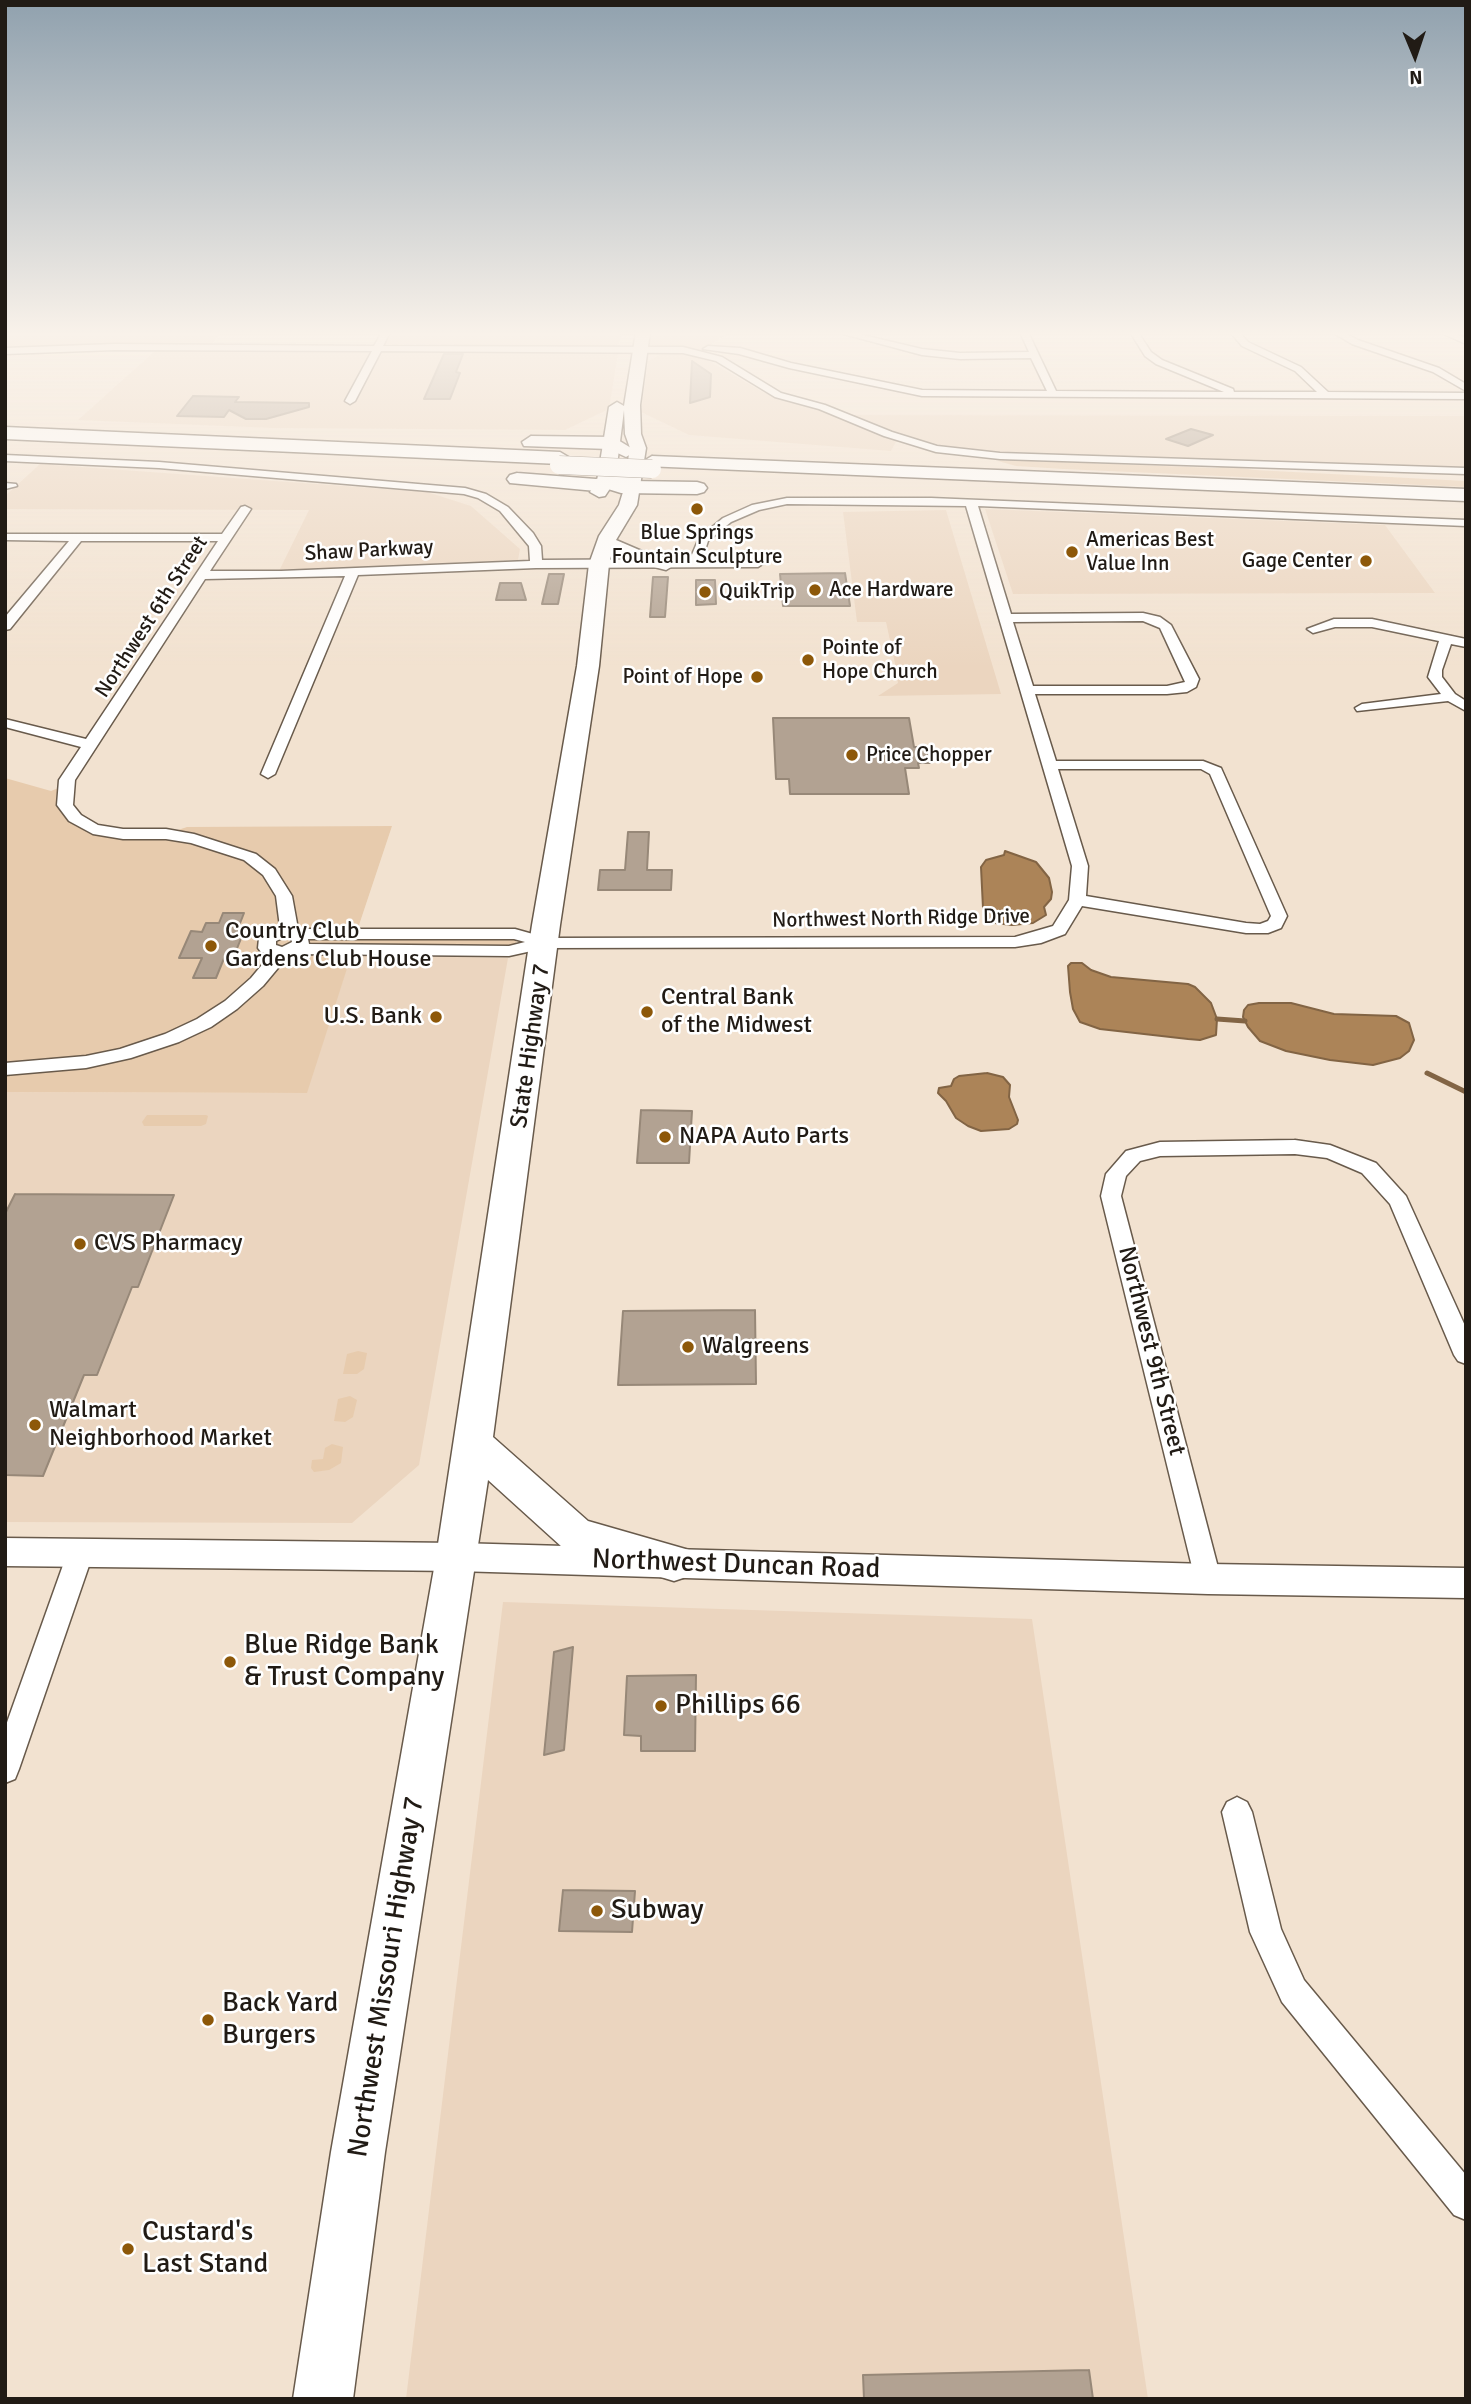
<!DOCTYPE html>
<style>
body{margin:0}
#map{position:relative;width:1471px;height:2404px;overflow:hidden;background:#f2e2d0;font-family:Signika,sans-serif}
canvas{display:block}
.frame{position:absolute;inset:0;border:7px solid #211b15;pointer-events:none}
.north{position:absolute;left:1380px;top:21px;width:70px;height:70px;-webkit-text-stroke:5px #fff;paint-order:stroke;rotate:178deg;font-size:19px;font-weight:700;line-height:28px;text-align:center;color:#211b15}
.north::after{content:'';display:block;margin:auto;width:24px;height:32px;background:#211b15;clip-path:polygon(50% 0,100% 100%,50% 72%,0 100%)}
</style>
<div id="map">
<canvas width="1471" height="2404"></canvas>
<div class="frame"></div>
<div class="north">N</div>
</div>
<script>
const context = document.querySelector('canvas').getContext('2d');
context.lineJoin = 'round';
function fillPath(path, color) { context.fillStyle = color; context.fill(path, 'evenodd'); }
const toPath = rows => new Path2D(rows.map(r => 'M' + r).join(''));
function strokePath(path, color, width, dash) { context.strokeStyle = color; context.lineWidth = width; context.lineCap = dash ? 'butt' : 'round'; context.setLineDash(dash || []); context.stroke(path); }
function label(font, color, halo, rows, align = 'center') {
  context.font = font + ' Signika,sans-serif'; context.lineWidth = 5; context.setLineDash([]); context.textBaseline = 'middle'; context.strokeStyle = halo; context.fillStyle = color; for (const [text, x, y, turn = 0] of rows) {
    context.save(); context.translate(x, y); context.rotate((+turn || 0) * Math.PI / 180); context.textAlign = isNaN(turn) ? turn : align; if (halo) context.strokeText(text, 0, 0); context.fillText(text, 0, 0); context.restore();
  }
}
fillPath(toPath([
 [5,332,174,332,220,333,212,344,206,345,5,349],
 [517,332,621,332,619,344,610,347,385,344,390,334,516,334],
 [650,332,730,332,707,347,707,352,650,345],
 [157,349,611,352,618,354,609,409,565,430,273,428,78,420],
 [661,354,685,354,709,361,763,392,841,416,897,440,891,451,689,435,641,412,648,361],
 [845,415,1466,416,1466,471,1075,458,936,449],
 [40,464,427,492,471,506,520,549,518,560,279,571,309,510,5,509,5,496],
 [985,509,1385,525,1435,593,1013,594],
 [946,510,1001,694,878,696,898,683,896,668,886,622,857,622,843,512],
 [351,955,508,958,419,1465,352,1523,5,1522,5,1092,306,1093],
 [503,1602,1032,1619,1148,2399,406,2399]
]), '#ebd5bf');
fillPath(toPath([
 [1011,460,1215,468,1227,466,1255,470,1466,481,1466,487,1063,469,1016,466,998,461],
 [5,778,51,791,66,785,65,805,93,829,166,834,187,827,392,826,356,934,518,930,515,949,353,950,307,1093,5,1092],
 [147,1115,206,1115,208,1116,206,1124,201,1126,144,1126,142,1122],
 [358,1351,367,1353,364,1369,357,1374,343,1374,347,1354],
 [350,1396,357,1400,353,1417,345,1422,334,1421,338,1399],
 [332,1444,343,1447,341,1463,329,1470,314,1472,311,1468,312,1460,323,1459,325,1448]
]), '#e7cbad');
const water = toPath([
 [1005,851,1036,862,1049,878,1052,892,1051,899,1044,907,1046,915,1033,923,1012,925,995,923,987,918,983,908,981,867,986,860,1004,855,1005,851],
 [1071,963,1082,963,1091,970,1111,977,1188,984,1195,987,1211,1003,1217,1019,1216,1035,1200,1040,1188,1039,1100,1029,1080,1022,1073,1009,1070,992,1068,966,1071,963],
 [1259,1003,1291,1003,1334,1014,1396,1016,1409,1023,1414,1040,1409,1051,1400,1058,1373,1065,1330,1060,1286,1051,1260,1041,1248,1027,1243,1017,1244,1010,1248,1005,1259,1003],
 [987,1073,1003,1077,1010,1085,1009,1097,1018,1120,1017,1124,1009,1129,981,1131,968,1126,956,1118,946,1101,938,1093,939,1088,951,1086,954,1079,959,1076,987,1073]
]);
fillPath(water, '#ac8458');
strokePath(water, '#826444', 2);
strokePath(toPath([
 [1217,1019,1245,1021],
 [1427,1073,1466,1092]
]), '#826444', 5);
const building = toPath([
 [444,354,463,354,456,372,460,373,450,399,424,399,444,354],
 [692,361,711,374,710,397,690,403,692,361],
 [193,396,239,397,235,402,309,403,309,407,266,419,246,419,229,410,224,417,177,416,193,396],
 [1191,429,1213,435,1188,446,1166,439,1191,429],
 [845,573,850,606,783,606,780,574,845,573],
 [549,574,564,574,558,604,542,604,549,574],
 [653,577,668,577,665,617,650,617,653,577],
 [696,580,715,580,716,604,696,605,696,580],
 [500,583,521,583,526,600,496,600,500,583],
 [773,718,909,718,914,747,927,747,930,763,918,763,919,768,905,768,909,794,790,794,789,779,776,779,773,718],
 [628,832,649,832,647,870,672,870,671,890,598,890,600,870,625,870,628,832],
 [223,913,244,913,237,931,244,931,236,951,227,951,216,978,193,978,202,958,179,958,191,931,202,932,206,923,219,923,223,913],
 [641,1110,692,1111,689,1163,637,1163,641,1110],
 [15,1194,174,1195,138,1287,132,1287,97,1375,84,1375,43,1476,5,1475,5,1214,15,1194],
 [755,1310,756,1384,618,1385,623,1311,755,1310],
 [573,1647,564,1750,544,1755,554,1652,573,1647],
 [696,1675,695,1751,641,1751,641,1736,624,1735,627,1676,696,1675],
 [563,1890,635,1891,632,1932,559,1931,563,1890],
 [1089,2370,1093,2399,864,2399,863,2375,1089,2370]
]);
fillPath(building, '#b2a292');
strokePath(building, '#978878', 2);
const minor = toPath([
 [382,332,390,332,383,346,683,347,722,357,781,393,825,405,892,432,937,446,1000,453,1466,468,1466,474,1000,459,936,452,884,436,819,409,775,397,716,361,683,353,381,351,355,401,350,404,345,401,372,351,114,350,5,354,5,348,114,344,374,346,382,332],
 [836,332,850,332,922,349,960,353,1029,352,1020,332,1028,332,1056,391,1224,392,1156,364,1145,356,1130,332,1138,332,1151,352,1162,360,1233,389,1234,392,1317,392,1295,371,1242,346,1230,332,1239,332,1248,342,1301,367,1328,392,1466,393,1466,399,922,396,789,368,739,354,703,349,708,346,740,348,791,363,922,390,1047,391,1031,358,960,359,922,355,836,332],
 [1332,332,1342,332,1358,340,1439,368,1466,384,1466,391,1433,372,1352,344,1332,332],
 [1439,332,1450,332,1466,338,1466,344,1439,332],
 [5,455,159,462,465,488,486,494,508,507,533,533,541,546,542,560,686,559,691,557,699,538,723,518,752,505,787,498,931,498,1466,520,1466,526,978,506,1011,614,1143,613,1160,617,1171,625,1199,679,1196,687,1187,692,1167,694,1035,694,1056,761,1203,761,1221,768,1287,916,1281,928,1268,933,1246,933,1082,906,1065,934,1041,943,1015,947,545,948,509,956,294,954,288,956,263,986,237,1009,211,1027,179,1042,131,1058,86,1068,5,1075,5,1063,86,1056,120,1049,165,1034,197,1019,225,1001,251,978,271,954,261,952,258,948,259,938,280,927,276,896,263,875,244,860,191,843,166,839,123,839,93,834,69,821,57,805,59,780,81,747,5,727,5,719,86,739,218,541,81,541,10,629,5,630,5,617,69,541,5,540,5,534,222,534,241,507,245,506,251,509,210,571,281,571,530,561,529,546,500,511,478,498,464,494,159,468,5,461,5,455],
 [787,504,966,506,1072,866,1069,900,1053,926,1015,937,547,938,515,929,298,929,292,896,275,869,256,854,194,834,166,829,123,829,98,825,81,815,73,805,75,780,205,579,345,576,261,774,268,778,275,774,358,575,536,568,758,567,764,563,762,560,702,559,708,541,731,522,759,510,787,504],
 [1143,621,1160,628,1185,682,1167,686,1033,686,1013,622,1143,621],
 [1058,769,1201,769,1210,774,1271,916,1268,921,1260,924,1246,923,1086,896,1088,866,1058,769],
 [285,937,291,938,292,942,282,947,276,945,276,941,285,937],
 [308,939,514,939,525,942,509,946,309,944,308,939],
 [5,483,16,484,17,486,5,489,5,483],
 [1334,619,1372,619,1466,639,1466,647,1451,644,1442,670,1442,677,1455,694,1466,701,1466,711,1448,701,1357,711,1355,708,1362,704,1441,694,1428,677,1439,641,1372,627,1335,627,1313,633,1307,629,1334,619],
 [1295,1140,1330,1145,1376,1163,1406,1196,1466,1328,1466,1364,1458,1361,1454,1355,1390,1204,1362,1173,1327,1158,1295,1154,1160,1156,1140,1161,1126,1176,1121,1196,1221,1579,1217,1587,1208,1591,1199,1587,1195,1579,1101,1196,1106,1174,1126,1151,1160,1142,1295,1140],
 [80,1543,89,1546,93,1554,19,1769,15,1779,5,1783,5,1728,67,1554,71,1546,80,1543],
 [1237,1797,1247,1802,1252,1812,1281,1929,1304,1980,1466,2175,1466,2220,1454,2215,1282,2002,1250,1932,1222,1812,1227,1802,1237,1797]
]);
const tertiary = toPath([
 [5,1538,457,1543,1208,1564,1466,1568,1466,1598,1208,1594,457,1571,5,1566,5,1538]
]);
const primary = toPath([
 [636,332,650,332,640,405,641,434,646,448,637,505,616,540,651,555,673,560,676,564,666,570,638,563,612,552,609,564,599,666,560,925,493,1437,588,1521,689,1550,695,1563,689,1576,674,1581,562,1547,488,1480,385,2152,353,2399,293,2399,331,2152,436,1557,532,925,577,666,589,564,599,536,619,505,623,492,630,448,625,434,624,410,615,481,605,496,599,497,590,492,597,481,609,407,617,402,624,406,636,332]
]);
const motorway = toPath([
 [5,427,560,452,570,458,560,464,5,439,5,427],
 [531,436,613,437,636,451,626,457,609,449,524,446,522,442,531,436],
 [652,456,1466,489,1466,501,645,466,642,462,652,456],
 [517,473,596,479,622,474,629,476,631,481,697,482,704,484,707,488,704,492,697,494,621,493,608,489,596,491,510,483,507,479,510,475,517,473]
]);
strokePath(minor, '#685a4b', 3);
strokePath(tertiary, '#685a4b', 3);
strokePath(primary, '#685a4b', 3);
strokePath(motorway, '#685a4b', 3);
fillPath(minor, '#fff');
fillPath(tertiary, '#fff');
fillPath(primary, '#fff');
fillPath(motorway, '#fff');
const motorwayBridge = toPath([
 [559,465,652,469]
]);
strokePath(motorwayBridge, '#685a4b', 19, []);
strokePath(motorwayBridge, '#fff', 18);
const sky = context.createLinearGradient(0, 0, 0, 668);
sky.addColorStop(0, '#90a1ae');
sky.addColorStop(0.5, '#f9f2ea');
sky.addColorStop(1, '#f9f2ea00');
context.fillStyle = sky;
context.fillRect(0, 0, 1471, 668);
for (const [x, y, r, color] of [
 [697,509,7,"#8d5809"],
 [1072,552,7,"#8d5809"],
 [1366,561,7,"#8d5809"],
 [815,590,7,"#8d5809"],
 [705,592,7,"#8d5809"],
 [808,660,7,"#8d5809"],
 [757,677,7,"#8d5809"],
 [852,755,7,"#8d5809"],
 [211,946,7,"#8d5809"],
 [647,1012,7,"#8d5809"],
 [436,1017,7,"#8d5809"],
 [665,1137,7,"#8d5809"],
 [80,1244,7,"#8d5809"],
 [688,1347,7,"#8d5809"],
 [35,1425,7,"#8d5809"],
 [230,1662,7,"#8d5809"],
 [661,1706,7,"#8d5809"],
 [597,1911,7,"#8d5809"],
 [208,2020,7,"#8d5809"],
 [128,2249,7,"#8d5809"]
]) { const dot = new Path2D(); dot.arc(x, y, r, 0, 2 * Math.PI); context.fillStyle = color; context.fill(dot); strokePath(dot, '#fff', 2.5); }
label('21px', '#211b15', '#fff', [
 ["Blue Springs",697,533,"center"],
 ["Fountain Sculpture",697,557,"center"],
 ["Americas Best",1086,540],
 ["Value Inn",1086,564],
 ["Gage Center",1352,561,"right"],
 ["Ace Hardware",829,590],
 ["QuikTrip",719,592],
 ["Pointe of",822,648],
 ["Hope Church",822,672],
 ["Point of Hope",743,677,"right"],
 ["Price Chopper",866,755]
], 'left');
label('21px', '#211b15', '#fff', [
 ["Shaw Parkway",369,551,-3],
 ["Northwest 6th Street",152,617,-57],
 ["Northwest North Ridge Drive",901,919,-1]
]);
label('24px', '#211b15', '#fff', [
 ["Country Club",225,932],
 ["Gardens Club House",225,960],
 ["Central Bank",661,998],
 ["of the Midwest",661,1026],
 ["U.S. Bank",422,1017,"right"],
 ["NAPA Auto Parts",679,1137],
 ["CVS Pharmacy",94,1244],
 ["Walgreens",702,1347],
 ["Walmart",49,1411],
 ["Neighborhood Market",49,1439]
], 'left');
label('24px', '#211b15', '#fff', [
 ["State Highway 7",531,1046,-82],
 ["Northwest 9th Street",1151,1351,76]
]);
label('28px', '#211b15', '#fff', [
 ["Northwest Duncan Road",736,1565,2],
 ["Northwest Missouri Highway 7",387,1977,-81]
]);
label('28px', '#211b15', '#fff', [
 ["Blue Ridge Bank",244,1646],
 ["& Trust Company",244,1678],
 ["Phillips 66",675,1706],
 ["Subway",611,1911],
 ["Back Yard",222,2004],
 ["Burgers",222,2036],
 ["Custard's",142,2233],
 ["Last Stand",142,2265]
], 'left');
</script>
